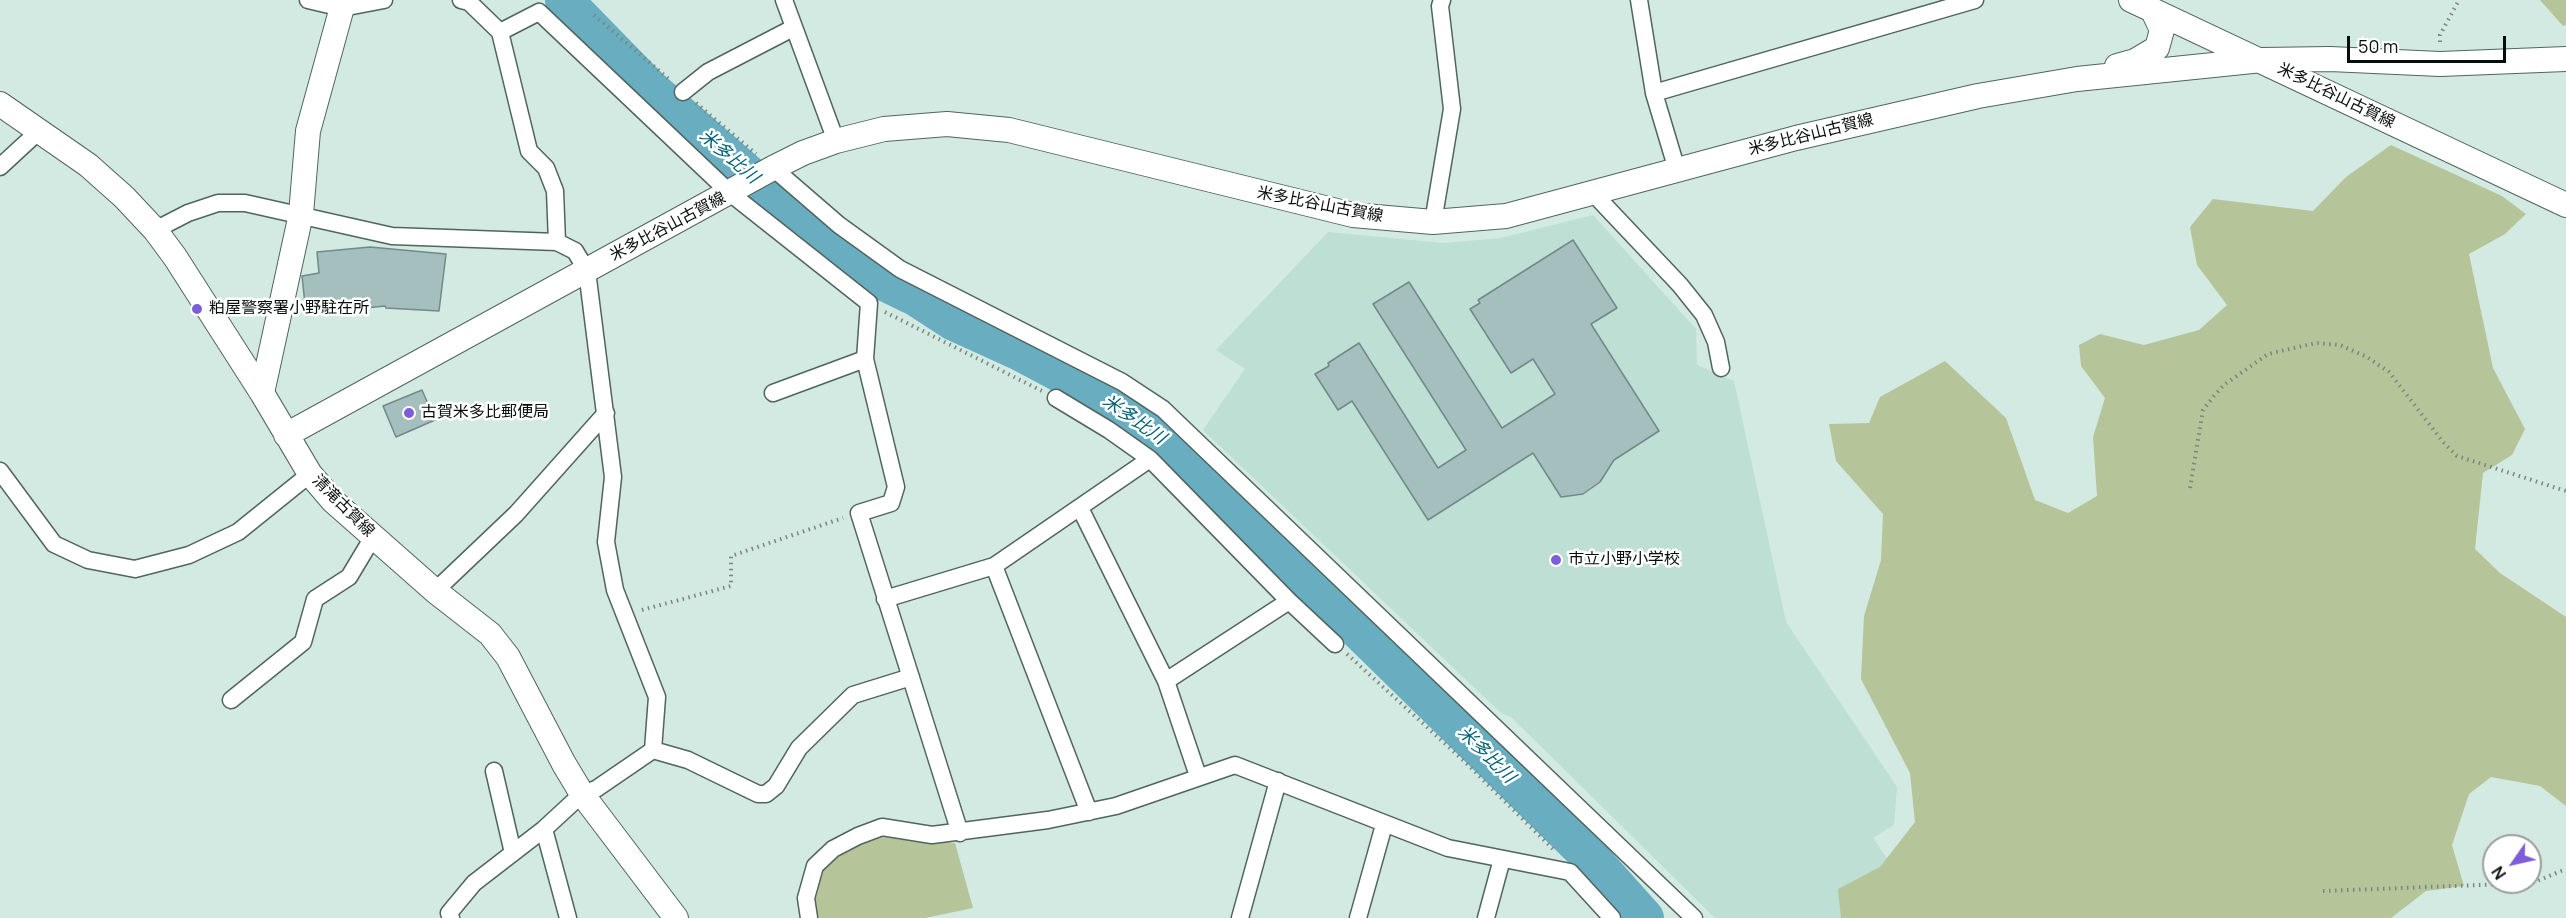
<!DOCTYPE html>
<meta charset="utf-8">
<style>
body{margin:0}
#map{position:relative;width:2566px;height:918px;overflow:hidden;background:#d2eae1;font-family:Manrope,sans-serif}
canvas{display:block}
.north{position:absolute;left:2482px;top:834px;width:60px;height:60px;box-sizing:border-box;background:#fff;border:2px solid #9b9f9d;border-radius:50%;rotate:236deg;font-size:16px;font-weight:700;line-height:24px;text-align:center;color:#060e0b}
.north::after{content:'';display:block;margin:auto;width:21px;height:27px;background:#7d5ed8;clip-path:polygon(50% 0,100% 100%,50% 72%,0 100%)}
.scale{position:absolute;left:2347px;top:36px;width:159px;height:27px;box-sizing:border-box;border:3px solid #060e0b;border-top:0;padding-left:8px;font-size:18px;line-height:21px;white-space:nowrap;color:#060e0b;-webkit-text-stroke:4px #fff;paint-order:stroke}
</style>
<div id="map">
<canvas width="2566" height="918"></canvas>
<div class="north">N</div>
<div class="scale">50 m</div>
</div>
<script>
const context = document.querySelector('canvas').getContext('2d');
context.lineJoin = 'round';
function fillPath(path, color) { context.fillStyle = color; context.fill(path, 'evenodd'); }
const toPath = rows => new Path2D(rows.map(r => 'M' + r).join(''));
function strokePath(path, color, width, dash) { context.strokeStyle = color; context.lineWidth = width; context.lineCap = dash ? 'butt' : 'round'; context.setLineDash(dash || []); context.stroke(path); }
function label(font, color, halo, rows, align = 'center') {
  context.font = font + ' Manrope,"Noto Sans JP",sans-serif'; context.lineWidth = 5; context.setLineDash([]); context.textBaseline = 'middle'; context.strokeStyle = halo; context.fillStyle = color; for (const [text, x, y, turn = 0] of rows) {
    context.save(); context.translate(x, y); context.rotate((+turn || 0) * Math.PI / 180); context.textAlign = isNaN(turn) ? turn : align; if (halo) context.strokeText(text, 0, 0); context.fillText(text, 0, 0); context.restore();
  }
}
fillPath(toPath([
 [1593,215,1696,329,1697,365,1734,381,1786,622,1897,787,1894,825,1873,838,1908,889,1872,918,1715,918,1511,717,1501,713,1203,430,1245,369,1216,350,1328,232,1443,243,1501,238]
]), '#bedfd3');
fillPath(toPath([
 [2540,0,2566,0,2566,25,2563,26],
 [2391,145,2502,196,2526,214,2505,234,2469,254,2493,368,2525,429,2512,455,2483,473,2475,549,2500,573,2566,617,2566,806,2540,786,2491,777,2469,794,2452,845,2464,886,2426,891,2391,918,1841,918,1838,889,1880,867,1915,822,1910,773,1861,679,1864,616,1881,560,1883,514,1836,461,1829,424,1869,423,1880,397,1945,361,2006,418,2035,500,2068,513,2097,496,2093,437,2105,398,2081,366,2079,345,2100,334,2144,345,2199,330,2227,305,2197,265,2190,227,2213,199,2313,211,2346,177],
 [886,834,955,843,973,908,925,918,818,918,813,891,823,868,858,843]
]), '#b6c49a');
strokePath(toPath([
 [564,0,650,88,783,204,886,283,917,298,954,322,1020,352,1082,385,1135,417,1191,462,1322,595,1595,862,1645,918]
]), '#69adc1', 38);
const building = toPath([
 [1573,240,1617,308,1591,324,1659,431,1614,460,1600,482,1583,494,1561,497,1533,453,1428,520,1352,401,1338,410,1315,374,1329,366,1328,363,1359,343,1438,468,1466,450,1373,304,1409,282,1502,428,1555,394,1533,359,1511,373,1470,309,1480,303,1478,300,1573,240],
 [370,247,446,254,439,311,386,308,385,306,306,314,302,276,319,273,317,252,370,247],
 [422,390,435,420,396,437,383,406,422,390]
]);
fillPath(building, '#a5bebe');
strokePath(building, '#718a89', 1.5);
const street = toPath([
 [308,0,342,8,384,0],
 [461,0,469,2,500,32,539,12,730,193,869,303,865,359,896,487,891,503,859,513,960,833],
 [784,0,836,141],
 [1639,0,1654,93,1677,170],
 [500,32,529,151,546,168,555,191,557,242],
 [683,92,708,72,793,28],
 [1654,93,1975,0],
 [0,167,40,130],
 [773,168,839,225,900,269,1122,382,1163,409,1694,918],
 [1593,193,1680,285,1704,315,1716,342,1721,368],
 [1433,222,1452,109,1440,6,1442,0],
 [155,230,188,213,218,203,245,203,392,236,557,242,575,251,587,271,613,477,606,542,615,590,657,697,653,750,596,789,582,794,544,829,474,883,449,913,451,918],
 [773,393,865,359],
 [1056,398,1109,430,1150,459,1289,601,1335,644],
 [0,471,54,544,88,560,135,569,189,555,238,532,310,474],
 [1080,508,1166,681,1198,776],
 [994,566,1089,812],
 [435,591,516,514,606,413],
 [885,599,994,566,1150,459],
 [1166,681,1289,601],
 [231,700,303,642,315,599,349,577,373,537],
 [653,750,688,760,758,794,766,794,776,786,799,748,853,695,911,677],
 [494,771,513,853],
 [544,829,568,918],
 [809,918,806,898,815,866,833,849,858,836,882,827,932,835,1048,820,1116,806,1235,765,1448,848,1570,872,1612,918],
 [1240,918,1278,781],
 [1358,918,1384,825],
 [1486,918,1502,859]
]);
const secondary = toPath([
 [2131,0,2566,205],
 [2117,66,2135,61,2157,48,2162,30,2153,11],
 [0,104,88,165,124,197,155,230,175,257,262,393,310,474,333,501,435,591,490,634,508,657,564,764,582,794,676,918],
 [262,393,301,214,308,131,344,0],
 [286,435,773,168,803,153,836,141,884,129,947,124,1009,130,1353,215,1433,222,1506,216,1796,138,1978,96,2077,79,2262,60,2330,59,2440,64,2566,59]
]);
strokePath(street, '#50655d', 19);
strokePath(secondary, '#50655d', 26);
strokePath(toPath([
 [594,15,670,80],
 [2440,42,2440,35,2459,0],
 [696,103,756,154],
 [885,312,1042,391],
 [2190,488,2203,410,2214,396,2224,385,2268,354,2316,343,2340,345,2367,357,2389,372,2443,442,2457,456,2566,491],
 [642,610,731,586,731,556,843,518],
 [1347,654,1464,761,1553,849],
 [2323,891,2532,883,2566,869]
]), '#778881', 4, [1.5, 4.5]);
strokePath(street, '#fff', 16);
strokePath(secondary, '#fff', 24);
for (const [x, y, r, color] of [
 [197,309,6,"#7d5ed8"],
 [409,413,6,"#7d5ed8"],
 [1556,560,6,"#7d5ed8"]
]) { const dot = new Path2D(); dot.arc(x, y, r, 0, 2 * Math.PI); context.fillStyle = color; context.fill(dot); strokePath(dot, '#fff', 2); }
label('16px', '#060e0b', '#fff', [
 ["米多比谷山古賀線",2336,96,26],
 ["米多比谷山古賀線",1811,135,-14],
 ["米多比谷山古賀線",1320,205,11],
 ["米多比谷山古賀線",668,227,-28],
 ["清滝古賀線",343,506,45]
]);
label('16px', '#060e0b', '#fff', [
 ["粕屋警察署小野駐在所",209,309],
 ["古賀米多比郵便局",421,413],
 ["市立小野小学校",1568,560]
], 'left');
label('italic 18px', '#006278', '#fff', [
 ["米多比川",729,157,41],
 ["米多比川",1134,420,35],
 ["米多比川",1486,755,45]
]);
</script>
